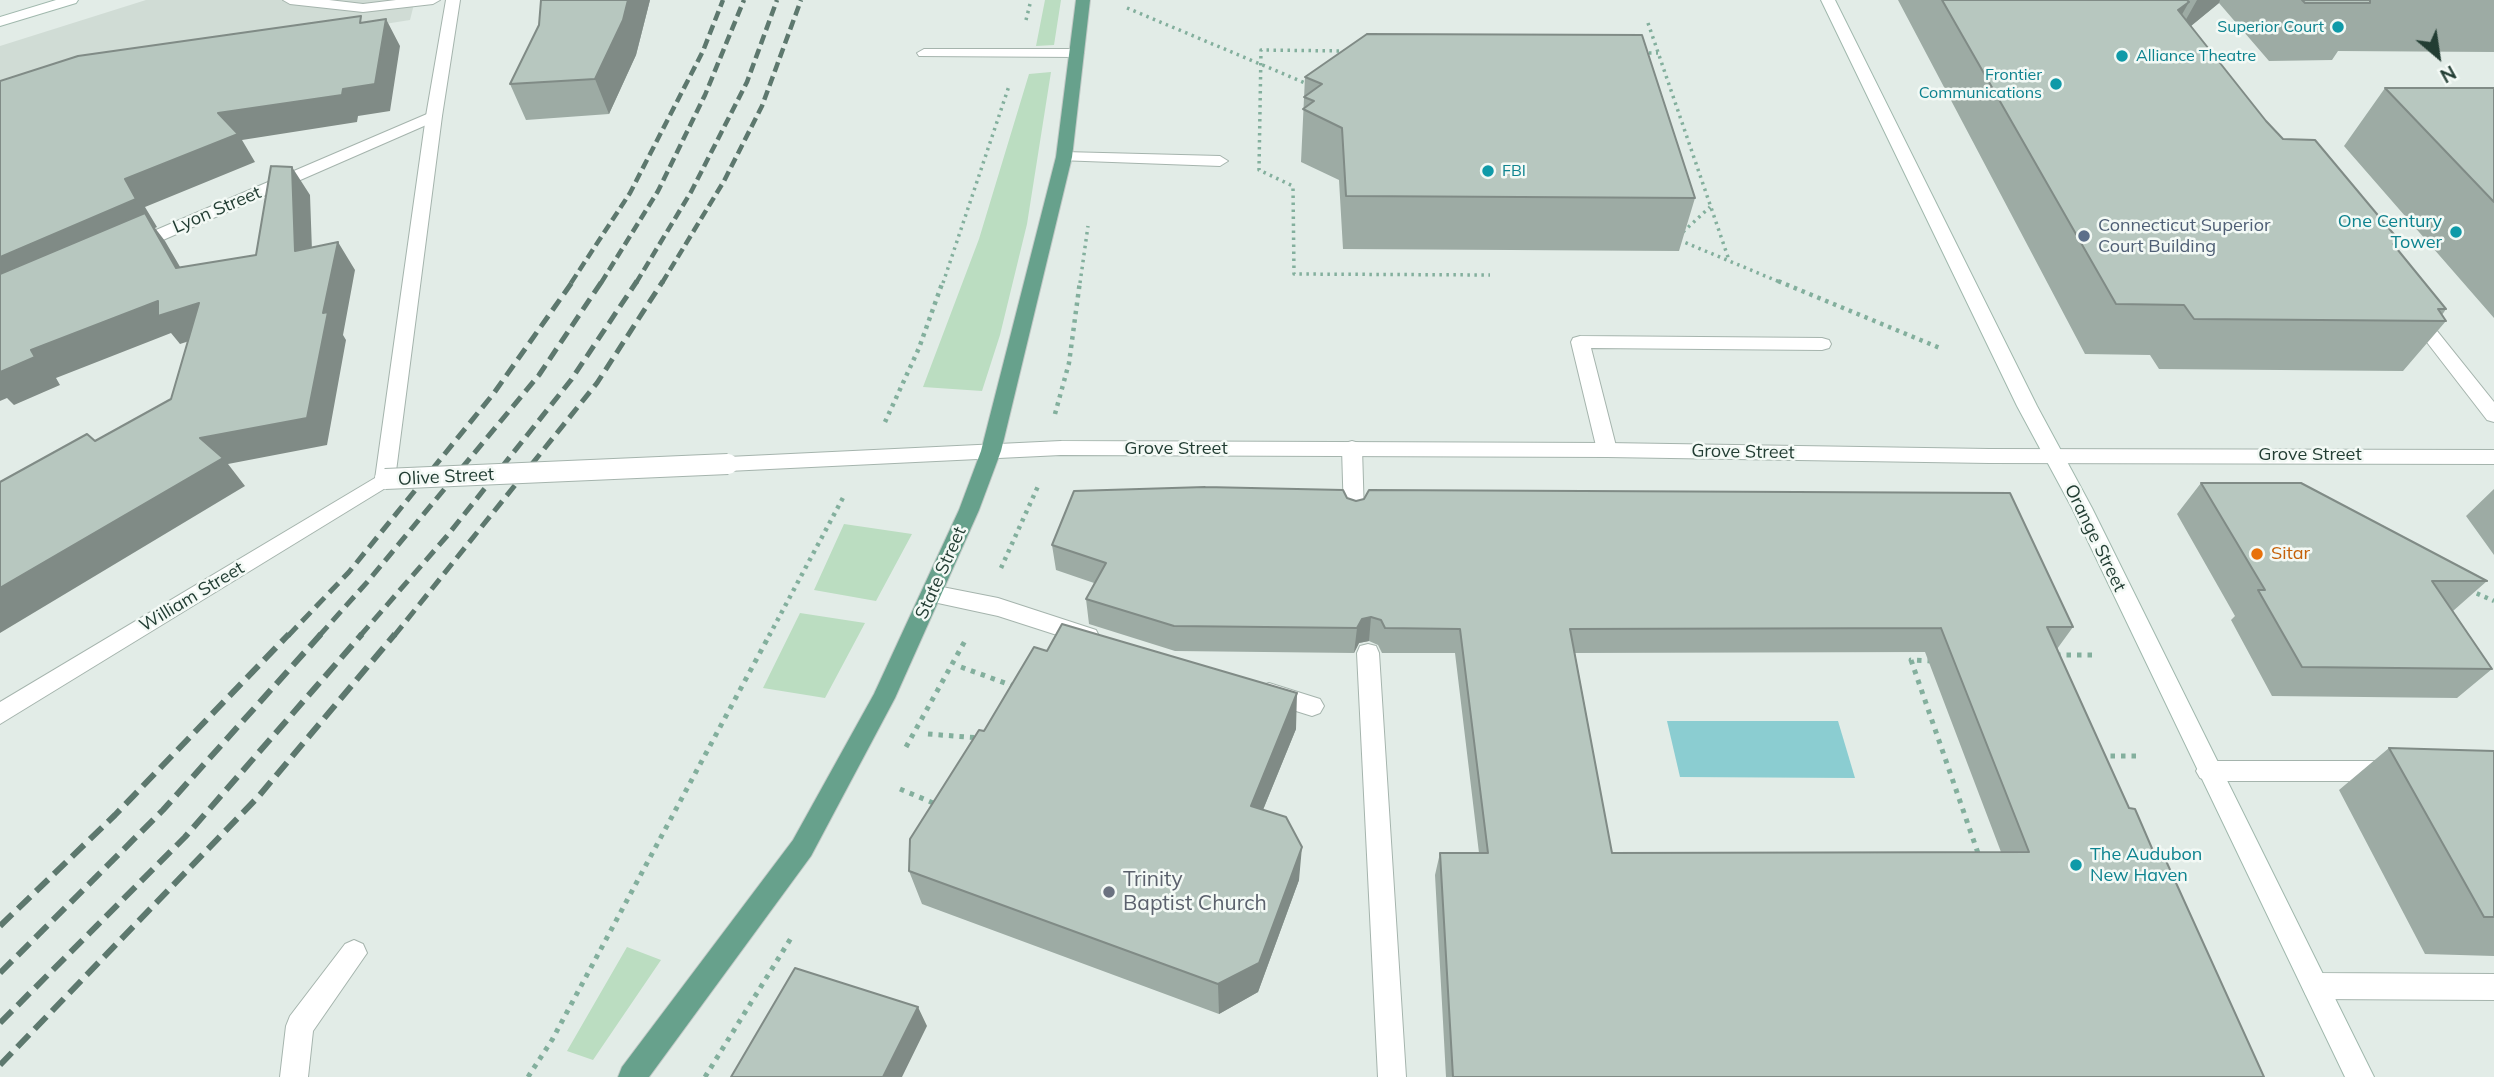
<!DOCTYPE html>
<style>
body{margin:0}
#map{position:relative;width:2494px;height:1077px;overflow:hidden;background:#e2ece7;font-family:Mulish,sans-serif}
canvas{display:block}
.north{position:absolute;left:2403px;top:21px;width:70px;height:70px;-webkit-text-stroke:5px #f3f9f5;paint-order:stroke;rotate:151deg;font-size:19px;font-weight:700;line-height:28px;text-align:center;color:#223d33}
.north::after{content:'';display:block;margin:auto;width:24px;height:32px;background:#223d33;clip-path:polygon(50% 0,100% 100%,50% 72%,0 100%)}
</style>
<div id="map">
<canvas width="2494" height="1077"></canvas>
<div class="north">N</div>
</div>
<script>
const context = document.querySelector('canvas').getContext('2d');
context.lineJoin = 'round';
function fillPath(path, color) { context.fillStyle = color; context.fill(path, 'evenodd'); }
const toPath = rows => new Path2D(rows.map(r => 'M' + r).join(''));
function strokePath(path, color, width, dash) { context.strokeStyle = color; context.lineWidth = width; context.lineCap = dash ? 'butt' : 'round'; context.setLineDash(dash || []); context.stroke(path); }
function label(font, color, halo, rows, align = 'center') {
  context.font = font + ' Mulish,sans-serif'; context.lineWidth = 5; context.setLineDash([]); context.textBaseline = 'middle'; context.strokeStyle = halo; context.fillStyle = color; for (const [text, x, y, turn = 0] of rows) {
    context.save(); context.translate(x, y); context.rotate((+turn || 0) * Math.PI / 180); context.textAlign = isNaN(turn) ? turn : align; if (halo) context.strokeText(text, 0, 0); context.fillText(text, 0, 0); context.restore();
  }
}
fillPath(toPath([
 [146,0,415,0,410,20,334,32,0,146,0,46]
]), '#d0dcd5');
fillPath(toPath([
 [1045,0,1061,0,1054,45,1036,46],
 [1051,72,1027,224,1000,335,982,391,923,387,979,239,1029,74],
 [844,524,912,534,876,601,814,590],
 [800,613,865,623,825,698,763,688],
 [627,947,661,960,593,1060,567,1051]
]), '#bbddc1');
fillPath(toPath([
 [1667,721,1838,721,1855,778,1680,777]
]), '#8bcdd1');
const service = toPath([
 [283,0,329,0,363,4,396,0,440,0,433,4,363,12,290,4,283,0],
 [924,49,1077,49,1084,53,1077,57,919,56,917,53,924,49],
 [1064,152,1220,156,1228,161,1220,166,1058,160,1056,157,1064,152],
 [2415,309,2421,311,2494,402,2494,422,2487,420,2409,319,2406,315,2409,311,2415,309],
 [1580,336,1822,338,1829,340,1831,344,1829,348,1822,350,1591,348,1617,450,1614,455,1607,457,1600,455,1597,450,1571,342,1573,338,1580,336],
 [1352,441,1359,443,1362,448,1364,516,1361,522,1354,524,1347,522,1344,516,1342,448,1345,443,1352,441],
 [932,585,998,598,1096,630,1099,636,1096,642,1088,645,998,616,924,600,921,594,924,588,932,585],
 [1368,644,1376,646,1379,653,1406,1077,1378,1077,1357,653,1360,646,1368,644],
 [1269,683,1320,699,1324,706,1320,713,1312,716,1261,700,1258,693,1261,686,1269,683],
 [2208,761,2390,761,2398,764,2402,771,2398,778,2390,781,2208,781,2200,778,2196,771,2200,764,2208,761],
 [354,940,363,944,367,953,313,1031,308,1077,280,1077,286,1026,290,1016,345,944,354,940],
 [2315,973,2494,974,2494,1000,2315,999,2306,995,2302,986,2306,977,2315,973]
]);
const minor = toPath([
 [434,111,440,113,442,116,440,119,140,250,134,251,125,246,128,242,434,111],
 [385,472,392,474,395,479,392,484,0,724,0,702,385,472]
]);
const tertiary = toPath([
 [446,0,460,0,442,116,395,479,392,484,385,486,378,484,375,479,426,116,446,0],
 [1061,441,1607,443,1989,449,2494,450,2494,464,1989,463,1607,457,1061,455,728,471,721,469,718,464,721,459,728,457,1061,441]
]);
const secondary = toPath([
 [56,0,78,0,76,3,0,26,0,17,56,0],
 [1821,0,1835,0,2037,406,2092,508,2374,1077,2345,1077,2072,508,2017,406,1821,0]
]);
const primary = toPath([
 [1076,0,1090,0,1072,157,1001,451,979,510,895,698,811,856,649,1077,618,1077,622,1067,793,840,874,694,959,510,981,451,1056,157,1076,0]
]);
strokePath(service, '#a5b4ad', 2);
strokePath(minor, '#a5b4ad', 2);
strokePath(tertiary, '#a5b4ad', 2);
strokePath(secondary, '#a0b8ad', 2);
strokePath(primary, '#c1c9c6', 2);
strokePath(toPath([
 [1127,8,1310,85],
 [1026,20,1031,0],
 [1648,23,1729,260],
 [1346,51,1261,50,1259,170,1293,186,1294,274,1490,275],
 [1642,53,1658,53],
 [1683,232,1710,207],
 [1679,240,1782,283],
 [943,283,1009,86],
 [1080,283,1088,226]
]), '#83af9d', 3.5, [2.5, 4.5]);
strokePath(toPath([
 [1778,281,1940,348],
 [1055,414,1069,363,1080,281],
 [885,422,919,348,943,281],
 [1001,568,1039,484],
 [2469,590,2494,601],
 [769,636,845,494]
]), '#83af9d', 4.5, [3.5, 5]);
strokePath(toPath([
 [2056,655,2094,655],
 [1932,661,1911,660,1979,856],
 [961,667,1016,687],
 [928,734,980,738],
 [906,747,966,639],
 [2100,756,2141,756],
 [900,789,938,805],
 [2157,855,2188,855],
 [528,1077,552,1040,770,634],
 [705,1077,791,938]
]), '#83af9d', 5, [4.5, 6]);
fillPath(service, '#fff');
fillPath(minor, '#fff');
fillPath(tertiary, '#fff');
fillPath(secondary, '#fff');
fillPath(primary, '#67a18c');
strokePath(toPath([
 [571,283,630,193,703,51,723,0],
 [601,283,658,191,705,95,744,0],
 [636,283,691,192,747,82,777,0],
 [662,283,724,181,762,106,801,0]
]), '#5d786e', 4.5, [10, 5]);
strokePath(toPath([
 [288,636,349,572,494,393,573,281],
 [319,636,369,580,539,375,602,281],
 [360,636,447,536,571,380,637,281],
 [394,636,597,383,663,281]
]), '#5d786e', 5, [13, 7]);
strokePath(toPath([
 [0,926,115,815,289,634],
 [0,973,163,810,321,634],
 [0,1023,185,837,362,634],
 [0,1065,258,797,395,634]
]), '#5d786e', 6, [17, 8]);
const tertiaryBridge = toPath([
 [385,479,728,464]
]);
strokePath(tertiaryBridge, '#a5b4ad', 22, []);
strokePath(tertiaryBridge, '#fff', 20);
fillPath(toPath([
 [541,0,650,0,636,55,609,114,526,120,510,84,539,25],
 [1898,0,2494,0,2494,52,2338,51,2332,60,2269,61,2219,3,2191,26,2266,121,2283,139,2402,244,2397,250,2446,309,2442,315,2446,321,2403,371,2159,369,2150,355,2085,354],
 [1305,77,1695,198,1679,251,1343,249,1339,180,1301,162],
 [2385,88,2494,88,2494,318,2344,146],
 [2201,483,2487,581,2453,611,2492,669,2457,698,2272,696,2231,620,2235,616,2177,514],
 [2494,489,2494,555,2466,516],
 [1347,498,1356,501,2073,627,2057,649,2129,808,2154,853,2264,1077,1446,1077,1435,875,1440,853,1479,853,1455,653,1382,653,1378,645,1369,641,1359,643,1354,653,1175,651,1089,624,1086,599,1094,583,1056,570,1052,545],
 [1925,652,2001,852,1612,853,1575,653],
 [1296,729,1263,810,1299,880,1258,992,1219,1014,922,904,909,871,984,731],
 [2389,748,2494,751,2494,956,2425,954,2339,790]
]), '#9daba4');
fillPath(toPath([
 [628,0,650,0,636,55,609,114,595,79],
 [2197,0,2220,0,2219,3,2175,39],
 [2189,2,2162,50,2178,10],
 [386,19,400,46,390,111,358,116,357,122,242,140,255,162,145,207,157,227,155,228,165,241,197,296,0,296,0,257,125,179,218,113,343,89],
 [292,167,310,195,313,279,295,251],
 [338,242,355,270,343,335,346,340,327,445,228,464,245,486,0,633,0,588,200,438,323,313],
 [158,301,199,303,220,331,180,344,171,333,56,378,60,385,14,405,7,398,0,401,0,372,31,350],
 [1371,617,1369,641,1359,643,1354,653,1357,628,1362,619],
 [1297,693,1296,729,1251,839,1251,806],
 [1302,847,1299,880,1258,992,1219,1014,1218,984],
 [918,1007,927,1026,902,1077,883,1077]
]), '#808b86');
const building = toPath([
 [541,0,628,0,623,20,595,79,510,84,539,25,541,0],
 [1942,0,2187,0,2189,2,2178,10,2266,121,2283,139,2315,140,2402,244,2393,244,2446,309,2438,309,2446,321,2194,319,2184,305,2116,304,1942,0],
 [2302,0,2370,0,2370,3,2305,3,2302,0],
 [361,16,360,23,386,19,375,84,343,89,342,95,218,113,238,134,125,179,136,199,0,257,0,81,78,56,361,16],
 [1367,34,1642,35,1695,198,1346,196,1342,128,1303,109,1314,101,1304,97,1322,84,1305,77,1367,34],
 [2385,88,2494,88,2494,202,2385,88],
 [271,166,292,167,295,251,338,242,323,313,328,312,307,418,200,438,223,458,0,588,0,482,87,434,95,441,171,399,199,303,158,316,158,301,31,350,35,357,0,372,0,274,145,213,176,268,256,255,271,166],
 [2201,483,2301,483,2487,581,2432,581,2492,669,2302,667,2258,590,2265,590,2201,483],
 [1205,487,1343,490,1347,498,1356,501,1364,499,1369,490,2010,493,2073,627,2047,627,2129,808,2135,809,2154,853,2162,852,2264,1077,1453,1077,1440,853,1488,853,1460,629,1385,628,1381,620,1371,617,1362,619,1357,628,1174,626,1086,599,1106,563,1052,545,1074,491,1205,487],
 [1941,628,2029,852,1612,853,1570,629,1941,628],
 [1062,624,1297,693,1251,806,1286,817,1302,847,1259,963,1218,984,909,871,910,839,979,730,984,731,1034,647,1047,651,1062,624],
 [2389,748,2494,751,2494,917,2484,917,2389,748],
 [795,968,918,1007,883,1077,731,1077,795,968]
]);
fillPath(building, '#b7c7bf');
strokePath(building, '#808b86', 2);
for (const [x, y, r, color] of [
 [2338,27,7,"#0f9aa8"],
 [2122,56,7,"#0f9aa8"],
 [2056,84,7,"#0f9aa8"],
 [1488,171,7,"#0f9aa8"],
 [2456,232,7,"#0f9aa8"],
 [2084,236,7,"#5c6f8a"],
 [2257,554,7,"#e8710a"],
 [2076,865,7,"#0f9aa8"],
 [1109,892,7,"#6b7280"]
]) { const dot = new Path2D(); dot.arc(x, y, r, 0, 2 * Math.PI); context.fillStyle = color; context.fill(dot); strokePath(dot, '#f3f9f5', 2.5); }
label('16px', '#0d838f', '#f3f9f5', [
 ["Superior Court",2324,27],
 ["Alliance Theatre",2136,56,"left"],
 ["Frontier",2042,75],
 ["Communications",2042,93],
 ["FBI",1502,171,"left"]
], 'right');
label('18px', '#223d33', '#f3f9f5', [
 ["Lyon Street",217,210,-23],
 ["Grove Street",1176,449],
 ["Grove Street",1743,452,1],
 ["Grove Street",2310,455],
 ["Olive Street",446,477,-3],
 ["Orange Street",2095,538,64],
 ["State Street",941,573,-66],
 ["William Street",192,597,-31]
]);
label('18px', '#0d838f', '#f3f9f5', [
 ["One Century",2442,222],
 ["Tower",2442,243],
 ["The Audubon",2090,855,"left"],
 ["New Haven",2090,876,"left"]
], 'right');
label('18px', '#4e5e75', '#f3f9f5', [
 ["Connecticut Superior",2098,226],
 ["Court Building",2098,247]
], 'left');
label('18px', '#c56008', '#f3f9f5', [
 ["Sitar",2271,554]
], 'left');
label('21px', '#5b616d', '#f3f9f5', [
 ["Trinity",1123,880],
 ["Baptist Church",1123,904]
], 'left');
</script>
